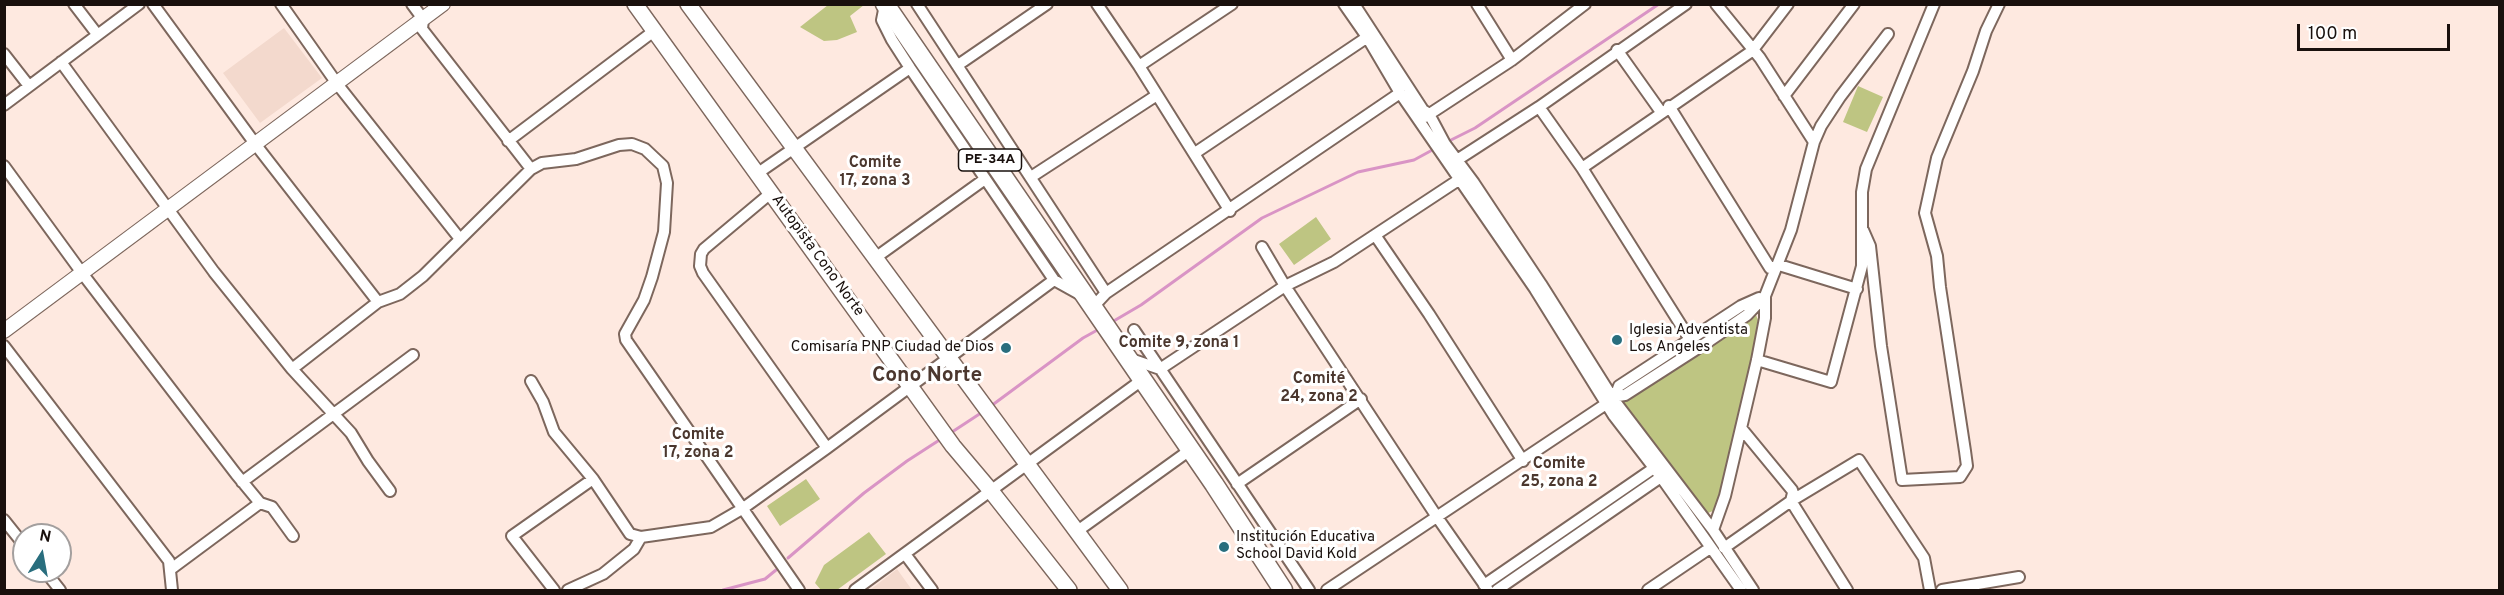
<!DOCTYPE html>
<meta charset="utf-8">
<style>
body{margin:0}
#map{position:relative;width:2504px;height:595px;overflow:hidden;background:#fee9e0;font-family:Overpass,sans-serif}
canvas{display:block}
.frame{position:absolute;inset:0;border:6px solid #19100d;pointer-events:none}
.north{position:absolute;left:12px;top:523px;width:60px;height:60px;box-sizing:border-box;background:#fff;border:2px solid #a39f9e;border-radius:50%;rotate:11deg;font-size:16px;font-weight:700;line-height:24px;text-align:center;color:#19100d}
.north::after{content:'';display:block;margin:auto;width:21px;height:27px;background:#296e7e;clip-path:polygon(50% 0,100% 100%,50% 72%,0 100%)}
.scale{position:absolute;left:2297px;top:24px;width:153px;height:27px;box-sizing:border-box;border:3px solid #19100d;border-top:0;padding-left:8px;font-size:18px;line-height:21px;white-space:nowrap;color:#19100d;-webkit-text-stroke:4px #fff;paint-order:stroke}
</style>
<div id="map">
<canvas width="2504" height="595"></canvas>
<div class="frame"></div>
<div class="north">N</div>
<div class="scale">100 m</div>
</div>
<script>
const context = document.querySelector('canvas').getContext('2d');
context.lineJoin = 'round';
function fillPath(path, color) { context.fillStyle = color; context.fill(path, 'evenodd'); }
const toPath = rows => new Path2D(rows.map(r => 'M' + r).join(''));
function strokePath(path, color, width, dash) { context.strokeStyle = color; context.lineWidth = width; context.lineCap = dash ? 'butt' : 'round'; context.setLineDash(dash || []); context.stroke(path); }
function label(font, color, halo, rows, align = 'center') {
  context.font = font + ' Overpass,sans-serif'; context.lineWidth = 6; context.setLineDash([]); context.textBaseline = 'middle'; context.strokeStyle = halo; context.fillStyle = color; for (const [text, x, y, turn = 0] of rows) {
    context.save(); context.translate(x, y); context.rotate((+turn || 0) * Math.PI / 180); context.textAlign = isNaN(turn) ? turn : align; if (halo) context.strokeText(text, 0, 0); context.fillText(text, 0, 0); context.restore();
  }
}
fillPath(toPath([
 [284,28,322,78,260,123,223,73],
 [897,569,912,590,870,590]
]), '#f3d9cd');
fillPath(toPath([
 [828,5,864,5,850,16,857,32,837,40,824,41,800,27],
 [1858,86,1883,97,1867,132,1843,122],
 [1316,217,1331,239,1294,265,1279,244],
 [1756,315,1758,320,1751,359,1719,495,1713,511,1708,513,1623,403],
 [806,479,820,499,780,526,767,506],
 [869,532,886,554,837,590,821,590,815,583,824,565]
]), '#bec582');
strokePath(toPath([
 [1447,142,1475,128,1659,4],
 [1112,322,1141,305,1262,218,1358,172,1414,160,1436,148],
 [991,406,1083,338,1101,328],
 [949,434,984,411],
 [788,558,864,493,907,461,941,439],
 [723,590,765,579,776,570]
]), '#d994c5', 3);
const minor = toPath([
 [74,4,97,34],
 [153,4,256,145,378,302],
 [281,4,338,85,460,239],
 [412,4,423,19,422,29,531,169],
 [917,4,1106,293],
 [1097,4,1139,66,1230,211],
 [1344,4,1367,37,1400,93,1535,289,1614,416,1661,477,1741,590],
 [1354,4,1423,110,1429,114,1445,144,1474,183,1541,284,1614,400,1713,530,1753,590],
 [1477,4,1512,60],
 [1716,4,1760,58,1814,142],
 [885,5,882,20,892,40,910,68,1054,280,1081,295],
 [1617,50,1661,112],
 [4,54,29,86],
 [61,62,214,272,292,369,351,433,368,461,390,491],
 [958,65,1047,4],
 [1139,66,1232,4],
 [1784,96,1854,4],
 [4,105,139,4],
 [1669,106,1770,268,1779,265,1857,289],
 [1539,107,1582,168,1696,349],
 [1425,117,1512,60,1585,4],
 [508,141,654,31],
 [1195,153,1372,34],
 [1457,160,1539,107,1686,4],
 [4,166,82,273,236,474,260,503,272,507,293,536],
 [1582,168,1752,51,1788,4],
 [758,173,910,68],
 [1031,177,1157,95],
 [772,192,704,249,701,254,700,266,703,273,827,448],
 [1863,230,1870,246,1881,346,1902,480,1960,477,1967,466,1965,451,1940,287,1937,256,1925,213,1937,158,1973,71,1986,31,1999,4],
 [1375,235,1429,314,1523,461],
 [1262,247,1285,286,1437,517,1488,590],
 [875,258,985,179],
 [1092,308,1106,293,1400,93],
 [1134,330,1309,590],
 [4,346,169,561,172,590],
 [1128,358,1160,369,1285,286,1334,262,1460,179],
 [1757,360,1831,382,1862,266,1862,192,1866,169,1934,4],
 [292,369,378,302,400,294,423,276,531,169,542,163,576,159,619,145,632,144,645,149,663,166,667,183,664,232,652,277,644,300,625,334,626,340,799,590],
 [531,381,543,402,554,432,593,479,630,534,641,537,711,527,742,509,827,448,1054,280],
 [1614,400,1619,386,1741,306,1759,298],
 [1741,428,1792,490,1793,493,1791,501,1847,590],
 [242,482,413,355],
 [1237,484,1361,399],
 [4,520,24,545],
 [1713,530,1725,496,1757,360,1765,318,1765,296,1791,230,1814,142,1821,126,1840,97,1888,34],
 [1076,532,1190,450],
 [1724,548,1791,501,1859,460,1924,558,1930,590],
 [905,554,932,590],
 [171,569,260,503],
 [45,571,60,590],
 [1484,585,1654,468],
 [554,590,512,536,593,479],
 [568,590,603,574,634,549,641,537],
 [855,590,1142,380],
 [1327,590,1618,396,1625,395,1709,341,1747,315,1765,296],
 [1497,590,1661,477],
 [1648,590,1710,548],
 [1942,590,2019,577]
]);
const tertiary = toPath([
 [4,331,443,4]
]);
const secondary = toPath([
 [635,4,953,446,991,491,1069,590],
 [688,4,1120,590]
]);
const trunk = toPath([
 [885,4,1214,484,1283,590]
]);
strokePath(minor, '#7d675d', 14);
strokePath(tertiary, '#7d675d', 16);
strokePath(secondary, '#7d675d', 18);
strokePath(trunk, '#7d675d', 21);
strokePath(minor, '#fff', 10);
strokePath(tertiary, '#fff', 14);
strokePath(secondary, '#fff', 15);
strokePath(trunk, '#fff', 18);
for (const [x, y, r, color] of [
 [1617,340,6,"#296e7e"],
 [1006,348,6,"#296e7e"],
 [1224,547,6,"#296e7e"]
]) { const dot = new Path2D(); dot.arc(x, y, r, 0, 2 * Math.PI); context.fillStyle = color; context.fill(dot); strokePath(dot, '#fff', 2); }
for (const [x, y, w] of [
 [990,160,63]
]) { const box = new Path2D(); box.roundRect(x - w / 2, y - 11, w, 22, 4.5); context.fillStyle = '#fff'; context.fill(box); strokePath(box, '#19100d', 1.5); }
label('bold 14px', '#19100d', null, [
 ["PE-34A",990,160]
]);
label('15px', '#19100d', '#fff', [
 ["Autopista Cono Norte",817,256,54]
]);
label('15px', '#19100d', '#fff', [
 ["Iglesia Adventista",1629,331],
 ["Los Angeles",1629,348],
 ["Comisaría PNP Ciudad de Dios",994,348,"right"],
 ["Institución Educativa",1236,538],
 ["School David Kold",1236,555]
], 'left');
label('bold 16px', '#4b372e', '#fff', [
 ["Comite",875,164],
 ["17, zona 3",875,182],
 ["Comite 9, zona 1",1179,344],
 ["Comité",1319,380],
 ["24, zona 2",1319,398],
 ["Comite",698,436],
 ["17, zona 2",698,454],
 ["Comite",1559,465],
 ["25, zona 2",1559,483]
]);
label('bold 21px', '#4b372e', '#fff', [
 ["Cono Norte",927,377]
]);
</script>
